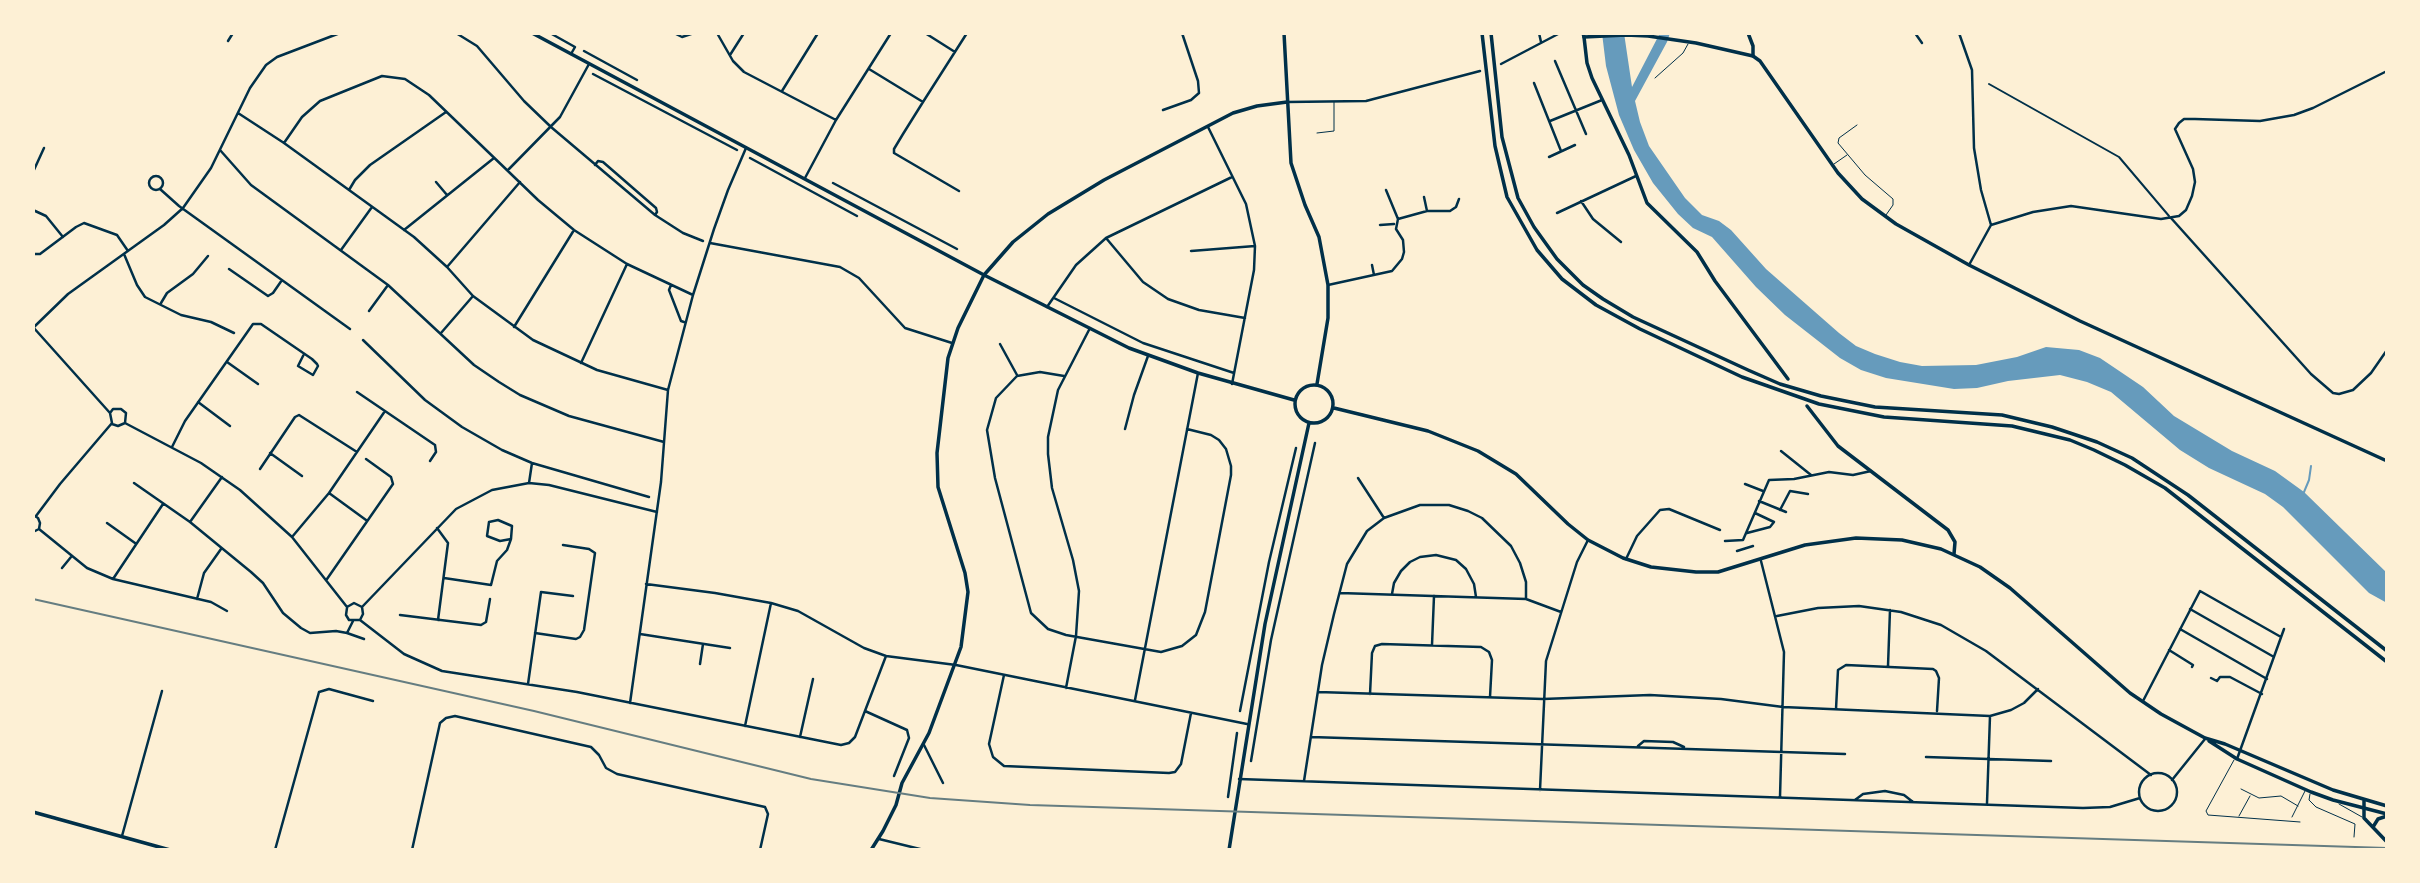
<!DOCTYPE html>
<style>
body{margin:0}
#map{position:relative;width:2420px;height:883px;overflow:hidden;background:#fdf0d5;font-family:Inter,sans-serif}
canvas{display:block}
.frame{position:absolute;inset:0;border:35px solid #fdf0d5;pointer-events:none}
</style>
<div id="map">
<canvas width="2420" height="883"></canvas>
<div class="frame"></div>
</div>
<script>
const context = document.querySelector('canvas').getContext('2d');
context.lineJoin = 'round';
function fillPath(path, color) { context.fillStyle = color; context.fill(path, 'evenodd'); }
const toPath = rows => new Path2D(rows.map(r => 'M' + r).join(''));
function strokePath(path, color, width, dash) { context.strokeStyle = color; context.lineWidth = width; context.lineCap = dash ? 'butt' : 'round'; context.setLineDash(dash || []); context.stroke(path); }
fillPath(toPath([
 [1602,33,1624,33,1632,87,1660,33,1670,33,1667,42,1635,101,1640,122,1649,146,1685,198,1702,215,1719,221,1731,230,1766,269,1839,333,1856,346,1875,354,1900,362,1922,366,1976,365,2017,357,2046,347,2079,350,2100,358,2143,387,2174,416,2232,451,2275,471,2304,492,2387,573,2387,603,2369,593,2283,507,2265,494,2209,468,2180,450,2111,392,2087,382,2060,375,2008,381,1977,388,1954,389,1886,378,1861,370,1840,358,1785,315,1756,287,1712,237,1693,228,1678,214,1653,183,1634,150,1619,115,1606,66]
]), '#669bbc');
strokePath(toPath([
 [2304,492,2309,480,2311,466]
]), '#669bbc', 2);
strokePath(toPath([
 [1655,78,1683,53,1688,44],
 [1857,125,1839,138,1838,143,1865,175,1893,199,1893,205,1886,215],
 [1317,133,1334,131,1334,102],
 [1834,164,1847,155],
 [2234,760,2206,811,2208,815,2300,822],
 [2241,789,2259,798,2281,796,2298,806],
 [2310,794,2309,800,2316,807,2355,824,2354,837],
 [2339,804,2362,817],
 [2239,816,2250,796],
 [2292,817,2305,791]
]), '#003049', 1);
strokePath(toPath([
 [1989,84,2119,157,2169,216]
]), '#003049', 2);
strokePath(toPath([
 [456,33,477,46,524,101,551,127,655,215,683,233,703,241],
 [550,33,575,47,571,54],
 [674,33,682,37,694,33],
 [717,33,733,61,744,72,836,120],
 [925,33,955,52],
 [1539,33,1541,42],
 [1915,33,1922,43],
 [1959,33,1972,70,1974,148,1981,190,1991,225],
 [228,41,233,33],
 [584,51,637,80],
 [730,55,744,33],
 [1555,61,1586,134],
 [1501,64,1560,33],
 [869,69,923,102,967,33],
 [593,74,737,150],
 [1534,83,1561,151],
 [782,91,818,33],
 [923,102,903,134,894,149,894,153,959,191],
 [1287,102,1366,101,1480,71],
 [1163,110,1191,100,1199,93,1198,81,1182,33],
 [238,113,284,143,414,237,447,267,473,296,533,340,597,370,668,390],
 [1550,121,1602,100],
 [1208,127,1246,204,1255,246,1254,270,1232,384],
 [284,143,302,117,320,101,382,76,405,79,429,95,538,200,574,230,627,264,693,295],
 [220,150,251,185,388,285,474,365,499,382,520,395,569,416,664,442],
 [1549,157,1575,145],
 [750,158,857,216],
 [595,165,598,161,603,162,656,208,657,212,655,215],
 [508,170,560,117,589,64],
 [33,172,44,148],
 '149 183a7 7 0 1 1 14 0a7 7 0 1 1-14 0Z',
 [805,178,836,120,891,33],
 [436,182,447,195],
 [833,183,957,249],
 [160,189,179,206,350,329],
 [349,190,355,180,370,165,446,112],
 [1386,190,1398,219],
 [1424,197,1427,211],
 [1581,201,1593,219,1621,242],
 [33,210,46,216,63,237],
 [1557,213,1636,176],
 [2171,218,2311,374,2333,393,2339,394,2353,390,2371,373,2387,350],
 [1380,225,1394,224],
 [1991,225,2033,212,2071,206,2161,219,2179,216,2186,210,2192,196,2195,182,2193,169,2175,129,2179,123,2184,119,2195,119,2260,121,2294,115,2313,108,2387,71],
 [404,230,494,158],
 [1106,238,1143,282,1168,299,1199,310,1245,318],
 [710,243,840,267,859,278,905,328,952,343],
 [341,250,372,207],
 [1191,251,1255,246],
 [33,254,40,254,76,227,84,223,117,235,128,251],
 [124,254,137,285,145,297,181,315,211,322,234,333],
 [1372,265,1374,275],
 [1969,265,1991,225],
 [447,267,520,182],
 [229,269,268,296,273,293,282,280],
 [671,285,669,290,681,321,684,322],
 [1328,285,1392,271,1402,259,1404,252,1403,240,1396,229,1398,219,1427,211,1450,211,1456,207,1459,199],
 [1054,298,1143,343,1234,373],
 [161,303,167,293,193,274,208,256],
 [1047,307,1076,265,1106,238,1232,177],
 [369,311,388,285],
 [33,327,110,413],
 [34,327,68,294,164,225,183,208,211,168,250,88,266,65,277,57,340,33],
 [514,327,574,230],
 [441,333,473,296],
 [363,340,425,400,462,427,502,450,532,463,649,497],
 [1000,344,1017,375],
 [227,362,258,384],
 [581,363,627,264],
 [1064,376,1040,372,1017,376,996,398,987,430,995,478,1031,613,1048,629,1066,635,1161,652,1182,646,1196,635,1205,612,1231,475,1231,466,1226,449,1219,440,1211,435,1187,429],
 [357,392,435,445,436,452,430,461],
 [198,402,230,426],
 [110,413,113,409,121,409,126,413,125,423],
 [125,423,201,463,240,490,292,537,347,607],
 [112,424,118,426,125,423],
 [1125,429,1134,395,1148,356],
 [172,447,185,421,253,324,261,324,312,359,317,364,318,366,313,375,298,366,304,354],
 [1781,451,1811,475],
 [270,453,302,476],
 [260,469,295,417,299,415,357,452],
 [1358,478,1384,518],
 [134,483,190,522,251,572,263,583,283,613,301,628,310,633,336,631,347,633,364,639],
 [529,483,532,463],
 [1745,484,1763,491],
 [329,493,366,520],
 [1759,501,1786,512],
 [1780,510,1790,491,1808,494],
 [33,515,38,518,40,523,39,529,33,532],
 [36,516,60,484,112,423,110,413],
 [498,520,512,526,511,539,500,541,487,536,489,522,498,520],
 [190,522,222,477],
 [107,523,135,543],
 [437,528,448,543,438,620],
 [39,529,87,568,113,579,211,602,227,611],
 [1747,533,1770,527,1774,522,1755,513],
 [292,537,329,493,385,411],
 [1725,541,1743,540,1769,480,1794,479,1829,472,1853,475,1871,471],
 [1737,551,1753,546],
 [1626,559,1637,536,1660,510,1669,509,1720,530],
 [1761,561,1784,652,1780,797],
 [62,568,71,557],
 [444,578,491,585,497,561,507,550,511,539],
 [113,579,163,504],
 [327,579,393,484,391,477,366,459],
 [646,584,715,593,771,603,798,611,864,648,886,656,956,665,1247,724],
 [1340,593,1526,599,1561,612],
 [1392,594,1394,583,1401,571,1410,562,1420,557,1436,555,1456,560,1466,569,1474,584,1476,597],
 [197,599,204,573,221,549],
 [347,607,354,603,362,607],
 [362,607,456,509,492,490,529,483,549,485,657,512],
 [347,608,346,615,349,620,360,620],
 [2190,609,2274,657],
 [400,615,481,625,486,622,490,599],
 [1777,616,1818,608,1859,606,1901,612,1941,625,1986,651,2151,775],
 [360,620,404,654,442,671,577,692,841,745,849,743,855,737,886,656],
 [360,620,363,614,362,607],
 [2180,629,2267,679],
 [347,633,353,621],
 [535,633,576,639,580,637,584,630,595,553,589,549,563,545],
 [640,634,730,648],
 [1432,645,1434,596],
 [2169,650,2193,665,2192,667],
 [700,664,703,644],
 [1888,666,1890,610],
 [1004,675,989,744,993,757,1004,766,1169,773,1175,772,1181,764,1191,713],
 [2211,678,2217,681,2220,677,2230,677,2262,694],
 [528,684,541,592,573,596],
 [1066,688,1076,636,1079,591,1073,560,1052,488,1048,454,1048,437,1058,390,1090,328],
 [1318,692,1543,699,1650,695,1721,699,1783,707,1990,716,2011,710,2024,703,2038,689],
 [1370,694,1372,653,1375,646,1382,644,1481,647,1489,652,1492,660,1490,697],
 [1135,700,1198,373],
 [2143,701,2200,591,2281,637],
 [630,703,661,482,668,390,693,295,714,229,728,190,746,148],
 [1836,709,1838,670,1846,665,1933,669,1936,671,1939,678,1937,711],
 [865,711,907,730,909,738,894,776],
 [1240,711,1269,562,1296,448],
 [745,726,771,603],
 [800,737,813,679],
 [1311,737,1845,754],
 [924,745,943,783],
 [1638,746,1644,741,1673,742,1684,747],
 [1926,757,2051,761],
 [2237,759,2284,629],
 [1251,761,1271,640,1315,443],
 '2139 792a19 19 0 1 1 38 0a19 19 0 1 1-38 0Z',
 [1239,779,2083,808,2110,807,2140,798],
 [2172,780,2205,739],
 [1304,781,1322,665,1334,614,1347,564,1367,531,1384,518,1420,505,1449,505,1468,511,1482,518,1511,546,1520,563,1526,582,1526,599],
 [1540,790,1546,661,1577,562,1588,540],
 [1228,797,1237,733],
 [1855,800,1863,794,1885,791,1904,795,1913,802],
 [1987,803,1990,716],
 [122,836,162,691],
 [879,839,924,850],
 [275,850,319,692,329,689,373,701],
 [412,850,440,723,446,718,455,716,591,747,599,755,606,768,617,774,765,807,768,814,760,850]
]), '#003049', 2.5);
strokePath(toPath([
 [1748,33,1753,46,1753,56],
 [1584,37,1587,63,1592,78,1629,155,1647,203,1697,252,1715,281,1788,379],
 [1807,406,1838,446,1948,530,1955,542,1954,554],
 [2364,801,2364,818,2387,842],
 [33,812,170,850],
 [2373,827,2378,819,2387,816],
 [871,850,883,831,896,805,902,783,929,733,961,647,968,592,965,573,938,487,937,453,948,358,958,328,984,275,1013,242,1048,214,1104,180,1233,113,1257,106,1287,102]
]), '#003049', 3.5);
strokePath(toPath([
 [532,33,984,275,1129,348,1198,373,1294,400],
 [1284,33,1291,163,1305,205,1319,237,1328,285,1328,318,1317,384],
 [1482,33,1495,146,1507,197,1537,250,1562,279,1596,305,1640,329,1742,377,1819,404,1884,417,2012,426,2070,440,2094,450,2125,465,2165,488,2387,662],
 [1491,33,1502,137,1518,198,1534,227,1557,259,1583,285,1603,299,1633,317,1748,370,1780,384,1821,396,1875,407,2002,415,2052,427,2097,442,2132,458,2188,495,2387,651],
 [1583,33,1584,37,1626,35,1648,36,1696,43,1753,56,1760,61,1838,173,1862,199,1896,224,1969,265,2080,321,2387,461],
 '1295 404a19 19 0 1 1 38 0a19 19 0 1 1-38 0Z',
 [1334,408,1428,431,1478,451,1516,474,1568,524,1588,540,1623,558,1651,567,1696,572,1718,572,1805,545,1856,538,1902,540,1941,549,1980,567,2010,588,2130,693,2161,714,2205,738,2225,744,2333,790,2387,806],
 [2209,741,2237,759,2311,792,2333,800,2387,814],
 [1229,850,1265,624,1309,423]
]), '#003049', 3.5);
strokePath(toPath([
 [33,599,534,711,811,779,930,798,1030,805,2387,848]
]), '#657d81', 2);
</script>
